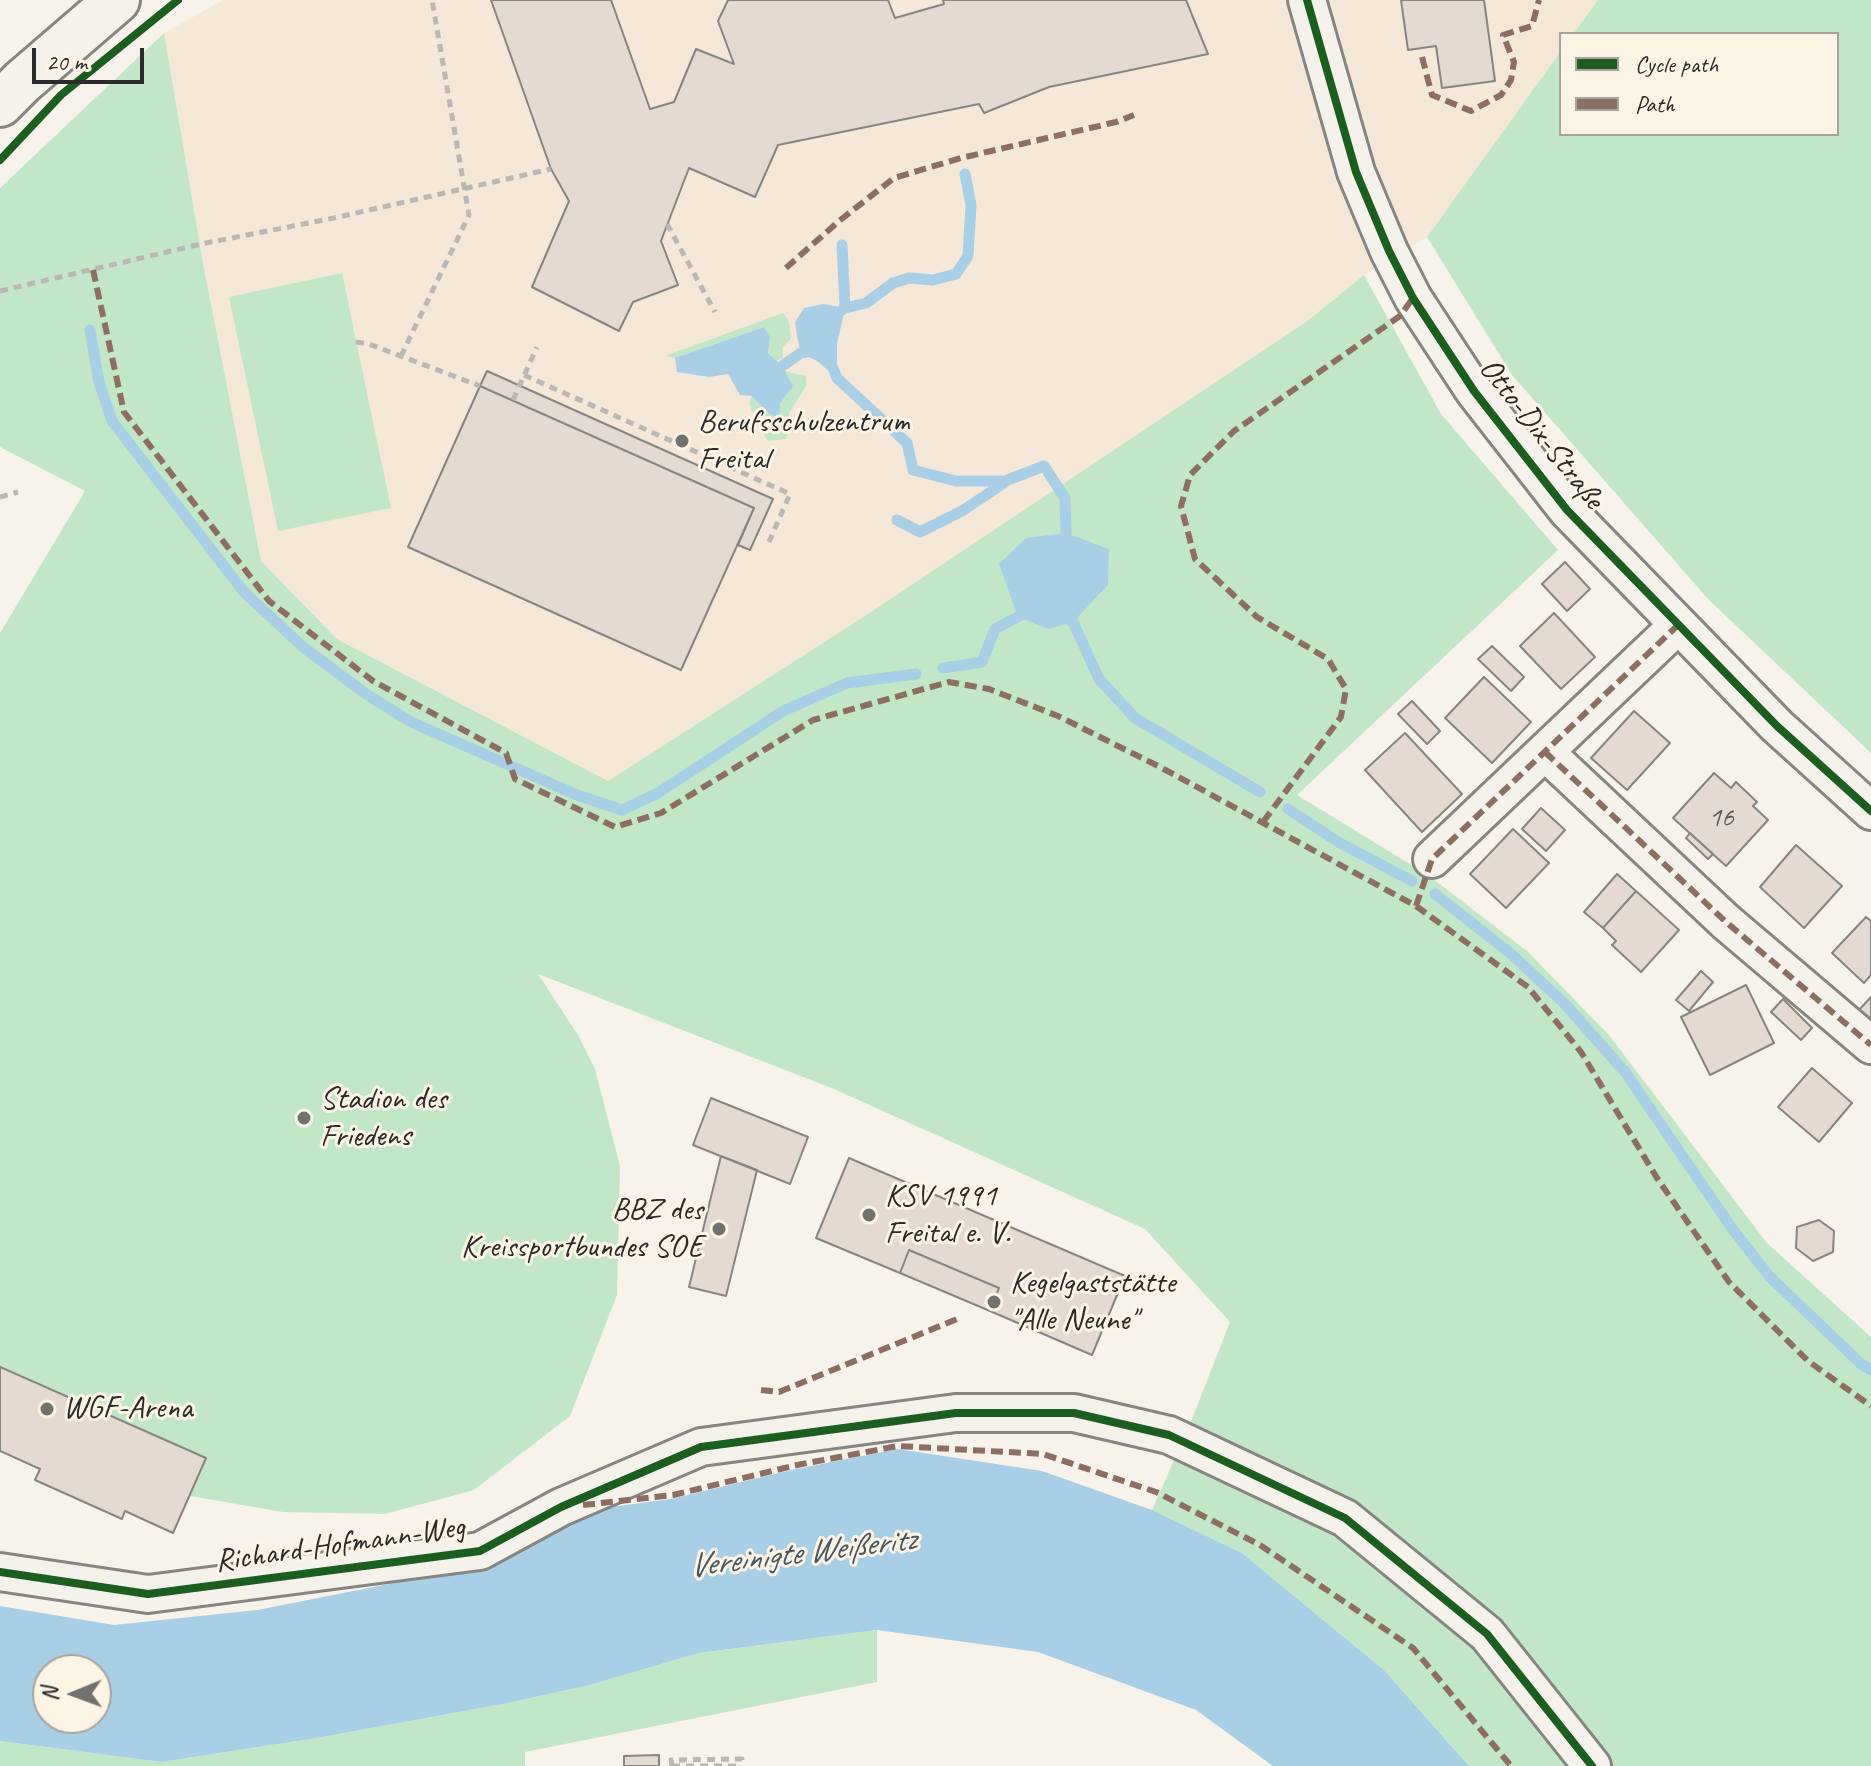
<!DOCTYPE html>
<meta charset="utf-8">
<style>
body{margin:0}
#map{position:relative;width:1871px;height:1766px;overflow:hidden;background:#f7f3ea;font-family:Caveat,sans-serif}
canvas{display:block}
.legend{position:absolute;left:1559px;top:32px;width:280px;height:104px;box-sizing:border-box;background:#fcf5e5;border:2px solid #a8a49b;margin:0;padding:10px 14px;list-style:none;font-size:24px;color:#2b2b2b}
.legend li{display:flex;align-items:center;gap:16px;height:40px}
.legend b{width:40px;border:2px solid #a8a49b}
.north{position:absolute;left:32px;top:1654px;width:80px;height:80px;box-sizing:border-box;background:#fcf5e5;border:2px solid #a8a49b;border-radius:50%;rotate:269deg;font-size:22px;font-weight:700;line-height:32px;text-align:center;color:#2b2b2b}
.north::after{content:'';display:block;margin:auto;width:28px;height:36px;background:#72716e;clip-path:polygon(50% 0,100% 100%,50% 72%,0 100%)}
.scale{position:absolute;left:32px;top:48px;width:112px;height:36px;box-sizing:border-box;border:4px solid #2b2b2b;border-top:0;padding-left:10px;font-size:24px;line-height:28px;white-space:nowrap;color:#2b2b2b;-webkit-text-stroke:6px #fcf5e5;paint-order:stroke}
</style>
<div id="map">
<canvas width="1871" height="1766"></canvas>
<ul class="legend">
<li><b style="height:10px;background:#1b5e20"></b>Cycle path</li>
<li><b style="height:10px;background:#8d6e63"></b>Path</li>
</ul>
<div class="north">N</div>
<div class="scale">20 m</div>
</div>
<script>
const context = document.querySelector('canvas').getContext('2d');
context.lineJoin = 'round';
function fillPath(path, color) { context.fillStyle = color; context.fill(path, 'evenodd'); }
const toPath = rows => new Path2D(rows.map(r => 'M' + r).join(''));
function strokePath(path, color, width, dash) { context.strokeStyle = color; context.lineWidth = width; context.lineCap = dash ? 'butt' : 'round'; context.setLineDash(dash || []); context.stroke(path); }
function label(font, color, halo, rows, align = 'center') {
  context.font = font + ' Caveat,sans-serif'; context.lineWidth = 6; context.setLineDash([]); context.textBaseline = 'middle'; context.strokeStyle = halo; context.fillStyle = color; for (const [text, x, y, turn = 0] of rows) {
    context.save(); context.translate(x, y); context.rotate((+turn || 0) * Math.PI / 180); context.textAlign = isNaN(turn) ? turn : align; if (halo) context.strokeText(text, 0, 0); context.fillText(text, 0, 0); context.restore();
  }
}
fillPath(toPath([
 [223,0,1598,0,1573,34,1561,34,1561,51,1427,237,1364,275,1306,322,874,610,608,781,337,639,261,561,203,263,164,33]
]), '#f5e8d9');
fillPath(toPath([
 [1598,0,1871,0,1871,753,1708,599,1512,375,1427,237,1561,51,1561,134,1837,134,1837,34,1573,34],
 [164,33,203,263,261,561,337,639,608,781,874,610,1306,322,1364,275,1441,414,1558,550,1297,795,1428,875,1527,951,1609,1035,1767,1243,1871,1337,1871,1766,1469,1766,1384,1670,1242,1553,1152,1510,1190,1424,1230,1322,1145,1229,834,1089,538,974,578,1035,595,1069,620,1166,617,1295,570,1416,474,1490,385,1514,283,1512,190,1496,173,1533,126,1511,122,1519,35,1480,40,1469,0,1451,0,633,85,491,0,447,0,188],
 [342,273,391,508,278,531,229,297],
 [783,313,789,321,791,338,783,347,783,358,776,361,768,353,770,337,764,327,675,358,665,356],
 [784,371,806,376,806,386,789,413,790,428,786,439,768,441,755,420,749,403,752,396,768,413,780,403,792,386],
 [877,1630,877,1682,525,1752,525,1766,0,1766,0,1741,161,1762,317,1738,508,1703,590,1685,699,1653]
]), '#c1e7c8');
fillPath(toPath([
 [823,304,845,308,837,344,837,378,817,361,801,353,797,336,795,322,804,308],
 [764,327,770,337,768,353,782,366,793,386,780,403,779,418,768,413,752,396,740,395,728,374,709,377,677,372,675,358],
 [1066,533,1109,549,1108,585,1073,622,1048,629,1018,617,999,564,1026,538],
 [898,1449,1042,1471,1152,1510,1242,1553,1384,1670,1469,1766,1273,1766,1196,1710,1038,1652,877,1630,699,1653,590,1685,508,1703,317,1738,161,1762,0,1741,0,1606,114,1625,257,1610,389,1584,483,1558,565,1513,671,1499,791,1470],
 [48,1670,96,1670,96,1718,48,1718]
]), '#a9cfe7');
strokePath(toPath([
 [842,245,845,308],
 [835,315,845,308,866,303,893,283,909,278,933,280,956,274,968,256,971,205,965,174],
 [90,330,99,382,112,421,244,592,303,647,366,694,411,722,577,795,622,810,658,793,783,711,847,683,916,674],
 [782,366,801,353,813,351],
 [833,368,837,378,907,443,913,470,956,481,1005,481,1044,466,1065,498,1066,533,1061,545],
 [897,520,920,532,962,511,1004,483],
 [1061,614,1073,622,1099,679,1135,718,1260,792],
 [943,668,982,662,995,629,1029,611],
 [1288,809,1340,843,1412,881],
 [1435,894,1510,953,1565,1004,1625,1072,1731,1227,1769,1276,1861,1364,1871,1370]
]), '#a9cfe7', 11);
const building = toPath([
 [491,0,611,0,650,109,674,102,696,49,734,64,718,21,728,0,888,0,895,18,944,4,943,0,1186,0,1208,54,1049,87,984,113,979,104,778,145,755,197,689,168,661,241,678,285,633,302,619,331,532,287,569,201,551,169,491,0],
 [1401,0,1484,0,1495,81,1442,88,1436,46,1408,50,1401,0],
 [487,371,773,499,750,550,738,545,754,508,480,386,487,371],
 [480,386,754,508,681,670,408,547,480,386],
 [1565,562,1590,589,1567,611,1542,584,1565,562],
 [1554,613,1595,657,1561,689,1520,646,1554,613],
 [1492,646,1524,677,1511,691,1478,659,1492,646],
 [1484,677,1531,722,1492,763,1445,718,1484,677],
 [1412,701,1440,731,1427,744,1398,714,1412,701],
 [1634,711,1670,743,1627,790,1591,758,1634,711],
 [1405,733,1462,794,1422,832,1365,770,1405,733],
 [1714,773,1731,788,1736,782,1757,802,1753,806,1768,820,1726,866,1673,818,1714,773],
 [1541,808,1565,830,1546,851,1522,829,1541,808],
 [1513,829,1549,863,1506,908,1470,874,1513,829],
 [1690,833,1713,854,1708,859,1686,838,1690,833],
 [1796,845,1842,886,1804,928,1760,887,1796,845],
 [1617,874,1636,891,1603,928,1584,912,1617,874],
 [1636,891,1679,930,1641,972,1612,945,1616,941,1603,928,1636,891],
 [1866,917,1871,921,1871,975,1864,983,1832,953,1866,917],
 [1701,971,1713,982,1689,1011,1676,1000,1701,971],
 [1746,985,1774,1043,1710,1075,1681,1017,1746,985],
 [1871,997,1871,1021,1859,1010,1871,997],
 [1783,999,1812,1028,1801,1040,1771,1012,1783,999],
 [1812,1068,1852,1103,1819,1142,1778,1107,1812,1068],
 [711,1098,808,1137,790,1184,693,1145,711,1098],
 [721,1156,757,1170,726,1296,689,1287,721,1156],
 [849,1158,1125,1276,1092,1355,990,1311,999,1288,909,1250,900,1273,816,1238,849,1158],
 [1819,1220,1834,1231,1833,1252,1813,1261,1796,1248,1797,1227,1819,1220],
 [909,1250,999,1288,990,1311,900,1273,909,1250],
 [0,1367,206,1458,173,1533,125,1511,122,1519,35,1480,40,1469,0,1451,0,1367],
 [659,1755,659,1766,624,1766,624,1756,659,1755]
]);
fillPath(building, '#e5dad2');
strokePath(building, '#878581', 2);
const street = toPath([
 [1307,0,1356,172,1389,251,1413,298,1474,391,1567,510,1777,726,1871,811],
 [1545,752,1726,922,1871,1045],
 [1432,859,1677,626],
 [0,1572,148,1594,480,1551,561,1507,701,1447,956,1413,1074,1413,1169,1435,1345,1518,1487,1634,1592,1766]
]);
const secondary = toPath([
 [0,104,22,82,117,0]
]);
strokePath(street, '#878581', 42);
strokePath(secondary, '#878581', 50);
strokePath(toPath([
 [667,224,715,312],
 [0,291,201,244,334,218,551,169],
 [356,342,369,344,480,386],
 [401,356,469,215,432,0],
 [524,375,790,494,769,542],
 [513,400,537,347],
 [0,497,18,492],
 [672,1766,671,1760,742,1759,741,1766],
 [672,1766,741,1766]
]), '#bbb8b4', 5, [8, 6]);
strokePath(street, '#f5f2ec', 36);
strokePath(secondary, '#f5f2ec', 44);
strokePath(toPath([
 [1422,57,1432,95,1471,111,1501,95,1511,80,1514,62,1503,35,1532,26,1539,0],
 [786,268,839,221,894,178,961,158,1116,122,1134,115],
 [93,270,124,412,269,601,373,681,506,753,515,779,615,827,661,813,813,720,949,682,989,689,1058,716,1162,768,1416,906,1528,987,1581,1052,1657,1178,1729,1282,1808,1361,1871,1406],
 [1545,752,1726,922,1871,1045],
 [1263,822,1341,717,1346,689,1328,659,1257,617,1195,559,1181,506,1190,475,1234,431,1400,316,1413,298],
 [1416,906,1432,859,1677,626],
 [761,1390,779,1392,962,1317],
 [583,1505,673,1495,797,1465,898,1446,1043,1454,1156,1492,1260,1545,1413,1648,1511,1766]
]), '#8d6e63', 6, [12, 6]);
strokePath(toPath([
 [1307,0,1356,172,1389,251,1413,298,1474,391,1567,510,1777,726,1871,811],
 [0,160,61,95,178,0],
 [0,1572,148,1594,480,1551,561,1507,701,1447,956,1413,1074,1413,1169,1435,1345,1518,1487,1634,1592,1766]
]), '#1b5e20', 8);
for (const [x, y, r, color] of [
 [682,441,8,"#72716e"],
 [304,1118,8,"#72716e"],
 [869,1215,8,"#72716e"],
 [719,1229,8,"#72716e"],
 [994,1302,8,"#72716e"],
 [47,1409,8,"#72716e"]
]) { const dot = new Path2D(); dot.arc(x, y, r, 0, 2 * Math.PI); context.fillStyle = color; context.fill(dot); strokePath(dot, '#fcf5e5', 3); }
label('28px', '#5a5856', null, [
 ["16",1721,819]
]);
label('32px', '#2b2b2b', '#fcf5e5', [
 ["Berufsschulzentrum",698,423],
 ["Freital",698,460],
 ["Stadion des",320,1100],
 ["Friedens",320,1137],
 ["KSV 1991",885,1197],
 ["Freital e. V.",885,1234],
 ["BBZ des",703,1211,"right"],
 ["Kreissportbundes SOE",703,1248,"right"],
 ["Kegelgaststätte",1010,1284],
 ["\"Alle Neune\"",1010,1321],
 ["WGF-Arena",63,1409]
], 'left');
label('32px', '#2b2b2b', '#fcf5e5', [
 ["Otto-Dix-Straße",1541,434,52],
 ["Richard-Hofmann-Weg",340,1545,-8]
]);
label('italic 34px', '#475763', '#fcf5e5', [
 ["Vereinigte Weißeritz",802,1554,-7]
]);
</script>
